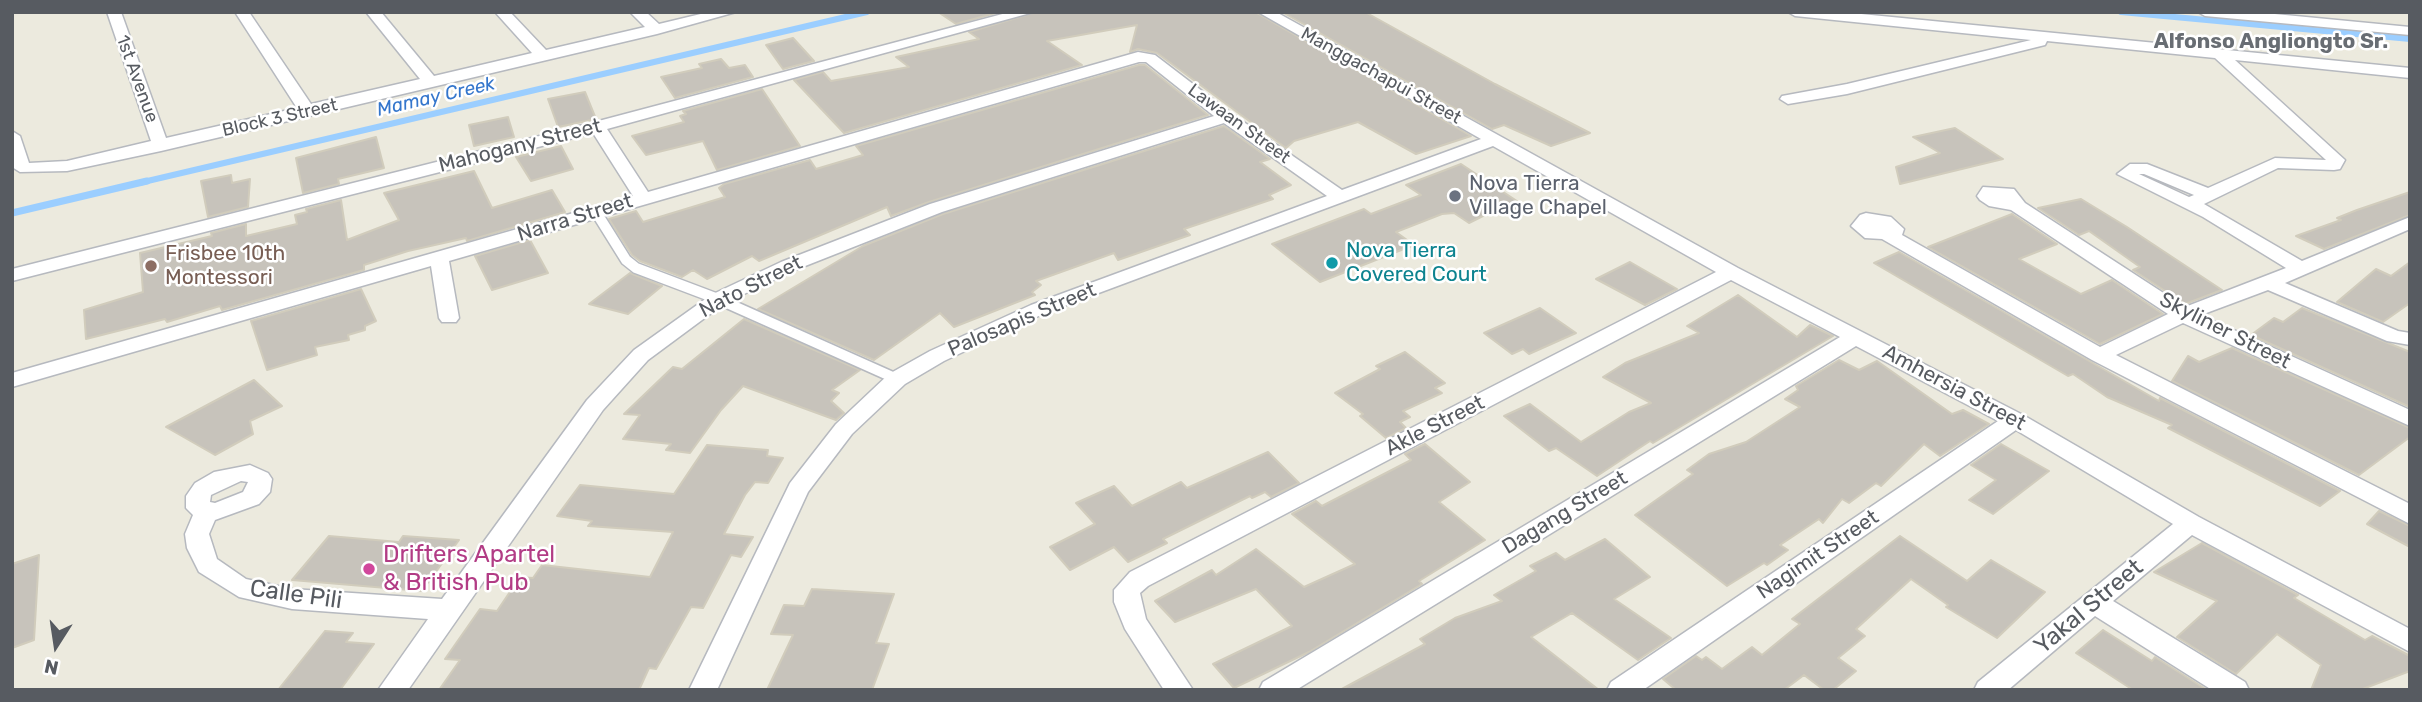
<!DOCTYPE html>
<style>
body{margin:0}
#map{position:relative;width:2422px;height:702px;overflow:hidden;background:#eceade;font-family:Rubik,sans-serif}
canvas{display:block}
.frame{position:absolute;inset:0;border:14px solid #575b61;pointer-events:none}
.north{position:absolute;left:21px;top:611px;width:70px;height:70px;-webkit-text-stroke:5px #fff;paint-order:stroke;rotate:192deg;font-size:19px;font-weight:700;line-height:28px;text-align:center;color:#575b61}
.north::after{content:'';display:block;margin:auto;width:24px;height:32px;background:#575b61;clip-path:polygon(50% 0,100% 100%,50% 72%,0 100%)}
</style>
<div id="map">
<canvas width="2422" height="702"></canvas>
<div class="frame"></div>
<div class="north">N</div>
</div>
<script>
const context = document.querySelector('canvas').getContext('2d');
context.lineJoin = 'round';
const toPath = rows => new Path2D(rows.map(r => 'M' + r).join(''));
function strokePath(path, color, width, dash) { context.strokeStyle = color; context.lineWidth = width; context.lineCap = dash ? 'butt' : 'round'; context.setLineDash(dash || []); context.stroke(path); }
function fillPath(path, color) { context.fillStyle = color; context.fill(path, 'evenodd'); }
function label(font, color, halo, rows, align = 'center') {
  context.font = font + ' Rubik,sans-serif'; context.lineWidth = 5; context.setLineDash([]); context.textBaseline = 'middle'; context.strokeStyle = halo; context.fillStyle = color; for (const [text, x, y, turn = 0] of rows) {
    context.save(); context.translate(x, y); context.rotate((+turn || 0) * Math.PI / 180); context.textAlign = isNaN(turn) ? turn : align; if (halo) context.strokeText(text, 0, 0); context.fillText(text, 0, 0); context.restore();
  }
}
strokePath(toPath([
 [2121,12,2410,39],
 [139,183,867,12]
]), '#9bceff', 6);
strokePath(toPath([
 [12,213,147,181]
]), '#9bceff', 7);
const building = toPath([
 [938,12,999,12,956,24,938,12],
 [1036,12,1255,12,1471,136,1416,154,1358,122,1294,141,1286,148,1157,53,1138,49,1130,52,1137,25,1047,41,1082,65,844,133,794,80,823,72,831,81,909,67,896,57,979,39,969,32,1036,12],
 [1282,12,1365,12,1495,84,1590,133,1551,146,1504,125,1492,129,1282,12],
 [793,38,814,61,783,69,766,45,793,38],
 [721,59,729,68,745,65,753,77,675,98,661,77,702,68,699,64,721,59],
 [1139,65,1145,65,1208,115,929,202,891,216,887,207,759,261,752,256,707,279,693,270,682,277,640,261,632,255,609,219,636,211,643,222,725,197,719,188,724,184,810,160,816,169,863,155,856,146,1139,65],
 [762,89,800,146,717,170,703,141,646,155,632,136,684,122,680,116,686,114,683,111,762,89],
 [585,92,596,119,558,127,548,99,585,92],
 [508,117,514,137,474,146,469,125,508,117],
 [1224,126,1270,159,1260,162,1291,185,1269,195,1273,199,1184,229,1190,235,1118,260,1114,253,1036,281,1041,285,1032,292,1035,295,954,327,940,313,874,360,758,309,863,246,943,214,1224,126],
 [1955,128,2003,159,1900,184,1896,167,1940,153,1913,137,1955,128],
 [376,137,384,168,338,179,339,184,303,193,296,158,376,137],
 [561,146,573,169,531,181,516,157,561,146],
 [1461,164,1529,209,1495,210,1469,223,1454,213,1442,214,1396,232,1414,245,1320,282,1272,244,1364,209,1371,214,1421,195,1406,185,1461,164],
 [474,171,492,208,552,190,565,212,467,241,466,238,408,251,364,265,364,270,222,310,220,306,167,322,165,319,86,339,84,310,143,292,140,253,212,236,211,233,246,224,246,236,297,224,295,215,307,212,306,209,341,200,347,240,399,220,384,193,474,171],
 [231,175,232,183,250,179,248,207,208,217,201,181,231,175],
 [2410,192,2410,215,2324,249,2296,236,2341,220,2337,218,2357,210,2410,192],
 [2081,199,2127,227,2222,290,2185,304,2133,270,2140,267,2089,231,2079,235,2038,208,2081,199],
 [2012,214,2057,244,2019,259,2081,294,2112,280,2163,314,2100,344,1928,247,2012,214],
 [530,240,548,273,492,290,475,256,530,240],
 [1899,252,2159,401,2160,398,2340,491,2320,506,2168,428,2172,425,2107,397,2073,374,2068,376,1874,263,1899,252],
 [1630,262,1677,289,1645,305,1596,279,1630,262],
 [2410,262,2410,303,2383,322,2337,302,2376,269,2391,276,2410,262],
 [630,273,662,286,628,314,589,304,630,273],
 [361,289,376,321,365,326,365,330,348,335,349,340,315,347,317,355,267,370,251,321,361,289],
 [1738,295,1797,337,1810,325,1833,336,1653,443,1650,441,1597,476,1556,448,1549,451,1504,416,1530,404,1581,442,1629,412,1651,403,1603,377,1625,363,1699,333,1687,326,1738,295],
 [1540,308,1576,333,1529,354,1523,349,1512,354,1484,333,1540,308],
 [2302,308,2410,352,2410,407,2251,335,2274,318,2283,322,2302,308],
 [744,319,860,370,832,390,839,393,831,401,844,413,836,420,743,386,721,410,690,453,666,450,671,444,623,439,640,415,624,414,673,367,682,369,744,319],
 [2232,348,2410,428,2410,437,2359,475,2172,381,2188,356,2199,362,2232,348],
 [1405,352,1445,383,1435,388,1442,393,1403,411,1410,417,1400,422,1406,428,1386,438,1360,416,1363,414,1335,393,1380,369,1376,366,1405,352],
 [1839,360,1859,370,1877,361,1952,414,1963,410,1989,424,1940,456,1924,444,1881,486,1876,483,1849,503,1842,499,1823,523,1819,519,1780,545,1788,550,1767,565,1764,563,1727,586,1635,515,1693,474,1687,470,1709,454,1746,442,1800,407,1785,399,1798,390,1796,386,1839,360],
 [254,380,282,406,250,421,253,434,215,455,166,427,254,380],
 [1425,444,1470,482,1439,502,1485,540,1419,581,1422,584,1309,652,1234,688,1213,664,1292,626,1256,589,1175,622,1155,601,1212,570,1216,575,1256,549,1304,587,1355,564,1292,514,1316,501,1322,506,1411,460,1405,454,1425,444],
 [2001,444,2049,471,1993,514,1969,500,1996,480,1971,465,2001,444],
 [707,445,768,450,767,456,783,458,768,483,755,482,745,495,724,534,753,537,741,557,731,555,703,608,691,607,656,669,649,668,639,690,439,690,460,660,445,659,480,609,497,611,520,577,533,578,542,565,650,577,673,532,588,526,592,521,557,516,580,485,674,494,707,445],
 [1268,452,1299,483,1271,497,1265,492,1252,498,1250,496,1163,539,1167,543,1128,562,1114,547,1070,570,1050,547,1095,524,1076,503,1114,486,1132,506,1181,482,1187,488,1268,452],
 [2379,511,2410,526,2410,547,2367,524,2379,511],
 [329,536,399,542,403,536,459,540,422,591,292,580,329,536],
 [1900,536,1967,581,1991,560,2045,592,1997,638,1946,607,1948,605,1911,579,1856,629,1865,636,1838,658,1856,671,1833,690,1824,690,1804,675,1784,690,1676,690,1663,679,1696,656,1702,660,1706,657,1722,669,1752,647,1762,655,1800,624,1792,619,1900,536],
 [1605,539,1650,577,1614,599,1671,638,1638,660,1572,613,1531,637,1599,690,1340,690,1425,644,1420,639,1455,618,1502,601,1494,595,1536,571,1530,566,1556,553,1565,560,1605,539],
 [2202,543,2298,595,2294,598,2365,640,2372,636,2410,656,2410,671,2360,690,2311,690,2321,665,2277,634,2236,674,2177,637,2217,601,2154,572,2202,543],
 [39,555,34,640,12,648,12,564,39,555],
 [812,589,894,594,876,643,889,644,872,690,767,690,793,635,771,634,784,605,804,606,812,589],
 [2103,630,2152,661,2155,657,2207,690,2133,690,2076,653,2103,630],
 [325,631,353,633,346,642,374,644,340,690,278,690,325,631]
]);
fillPath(building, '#c7c3bb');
strokePath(building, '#d1ccbc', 2);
const lane = toPath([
 [596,212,626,260,636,268,718,299,897,379]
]);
const street = toPath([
 [107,12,121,12,166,138,297,108,235,12,249,12,311,104,420,79,366,12,381,12,434,76,532,53,495,12,510,12,546,50,645,27,630,12,646,12,659,24,709,12,736,12,657,34,161,151,67,171,20,172,12,167,12,131,20,136,29,163,67,161,151,141,107,12],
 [1010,12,1034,12,607,129,648,192,1138,52,1155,55,1232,114,1342,190,1481,139,1258,12,1276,12,1738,268,2023,415,2199,517,2410,629,2410,652,2192,535,2113,601,2245,682,2249,690,2212,690,2095,616,2008,690,1974,690,1978,682,2173,524,2016,430,1643,690,1607,690,1611,682,1998,421,1856,346,1296,690,1259,690,1263,682,1840,337,1731,280,1148,586,1140,593,1146,619,1193,690,1164,690,1125,629,1114,602,1114,590,1130,572,1716,272,1493,146,1045,313,944,361,905,384,852,434,808,492,717,690,689,690,790,483,836,424,889,374,930,351,1031,305,1327,196,1224,123,942,212,795,270,725,303,648,360,603,410,408,690,378,690,428,619,292,609,239,597,199,572,187,548,185,534,193,515,186,508,186,496,195,483,214,472,250,465,268,473,272,479,270,492,259,504,215,520,209,534,217,559,246,579,292,589,442,599,587,400,634,350,711,295,781,262,930,204,1214,116,1146,62,1139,62,449,261,459,318,456,322,442,322,439,318,431,266,12,387,12,373,633,196,593,133,12,281,12,269,591,123,1010,12],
 [241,481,248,482,243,492,215,503,210,502,211,495,241,481],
 [1788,12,1841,12,2410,68,2410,78,2235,60,2345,160,2340,169,2334,170,2278,168,2204,204,2302,261,2410,217,2410,229,2285,283,2398,331,2410,333,2410,345,2387,341,2268,290,2201,315,2410,410,2410,426,2183,323,2116,355,2410,504,2410,524,2092,360,1882,239,1865,238,1851,226,1860,215,1866,213,1891,217,1904,229,1902,235,2100,347,2168,314,2011,210,1989,206,1980,200,1977,196,1983,187,2014,189,2025,203,2185,307,2286,268,2203,217,2117,174,2130,164,2147,164,2208,188,2275,158,2326,160,2215,58,2047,41,2045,45,1847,94,1788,104,1780,99,1782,96,1847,84,2031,40,1795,16,1788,12],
 [2139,174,2144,174,2194,195,2189,197,2139,174],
 [2198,12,2254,12,2410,27,2410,35,2205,16,2198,12]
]);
strokePath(lane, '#b6b9bf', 13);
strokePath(street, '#b6b9bf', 3);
strokePath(lane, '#fff', 10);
fillPath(street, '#fff');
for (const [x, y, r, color] of [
 [1455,196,7,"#6b7280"],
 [1332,263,7,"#0f9aa8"],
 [151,266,7,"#8d6e63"],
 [369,569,7,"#d1479c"]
]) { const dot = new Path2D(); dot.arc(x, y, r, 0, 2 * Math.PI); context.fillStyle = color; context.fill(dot); strokePath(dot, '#fff', 2.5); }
label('18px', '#575b61', '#fff', [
 ["Manggachapui Street",1381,76,29],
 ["1st Avenue",137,79,70],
 ["Block 3 Street",280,118,-13],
 ["Lawaan Street",1239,124,36]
]);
label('italic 19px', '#3476cc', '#fff', [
 ["Mamay Creek",436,97,-13]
]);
label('bold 21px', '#686d73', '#fff', [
 ["Alfonso Angliongto Sr.",2271,42]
]);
label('21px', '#575b61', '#fff', [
 ["Mahogany Street",520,146,-14],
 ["Narra Street",575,218,-17],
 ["Nato Street",751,287,-27],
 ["Palosapis Street",1022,320,-23],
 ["Skyliner Street",2225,331,27],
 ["Amhersia Street",1954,388,28],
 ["Akle Street",1435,426,-27],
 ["Dagang Street",1565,513,-31],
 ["Nagimit Street",1818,555,-34]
]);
label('21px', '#5b616d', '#fff', [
 ["Nova Tierra",1469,184],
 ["Village Chapel",1469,208]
], 'left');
label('21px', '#0d838f', '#fff', [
 ["Nova Tierra",1346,251],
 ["Covered Court",1346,275]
], 'left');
label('21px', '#785e54', '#fff', [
 ["Frisbee 10th",165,254],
 ["Montessori",165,278]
], 'left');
label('24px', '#b23c85', '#fff', [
 ["Drifters Apartel",383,555],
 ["& British Pub",383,583]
], 'left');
label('24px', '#575b61', '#fff', [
 ["Calle Pili",296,595,8],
 ["Yakal Street",2089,607,-40]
]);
</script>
